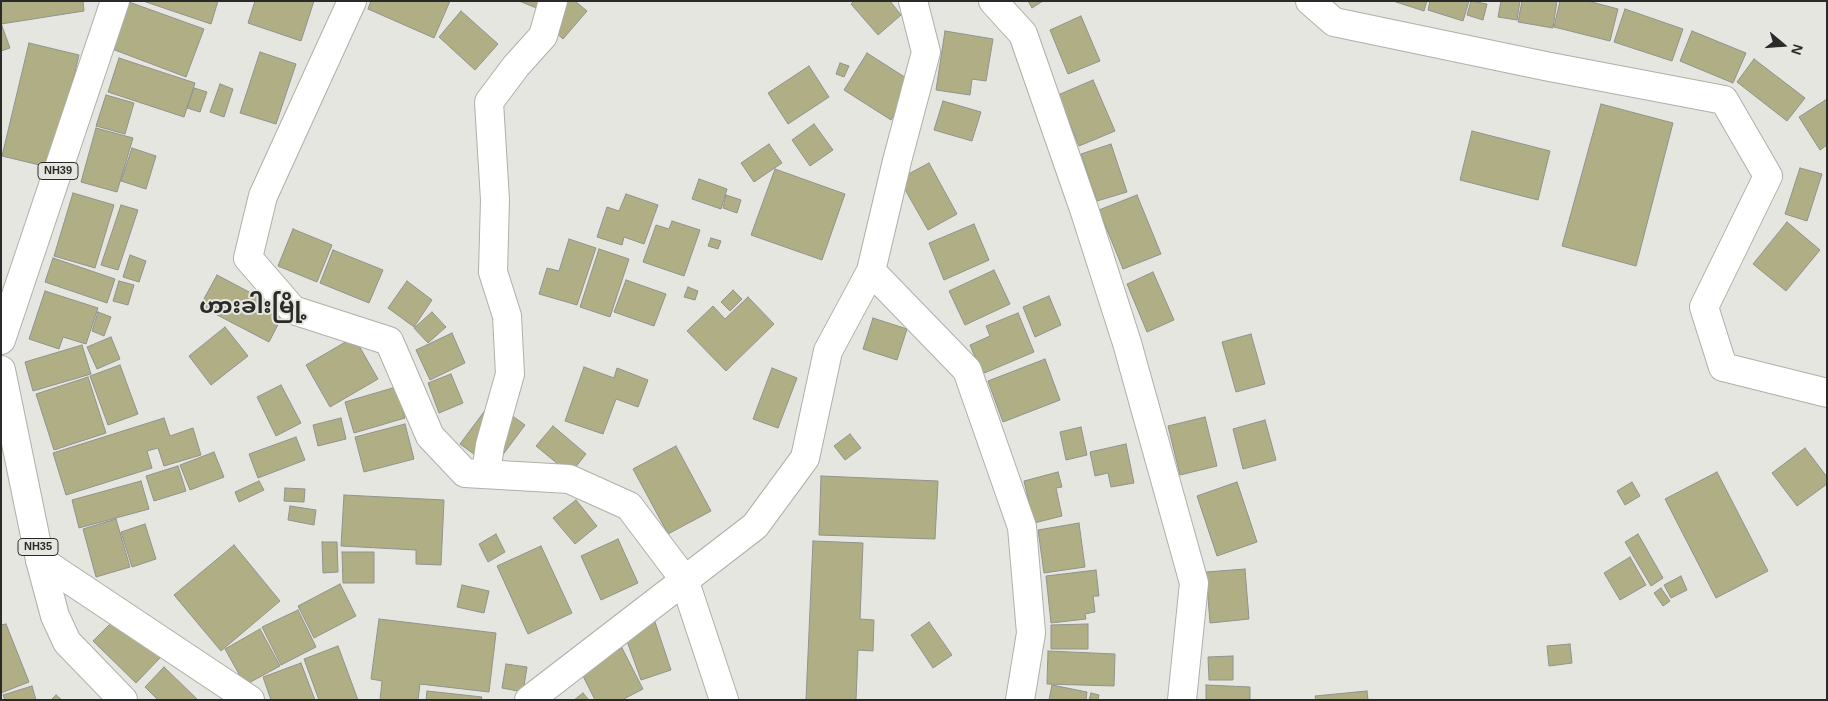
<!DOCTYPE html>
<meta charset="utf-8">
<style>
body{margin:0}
#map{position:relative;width:1828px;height:701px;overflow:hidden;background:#e6e6e1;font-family:Arial,sans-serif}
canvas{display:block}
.frame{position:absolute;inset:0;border:2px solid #2a2a28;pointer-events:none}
.north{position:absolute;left:1758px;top:20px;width:50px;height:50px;-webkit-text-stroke:4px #e6e6e1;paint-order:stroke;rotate:108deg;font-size:14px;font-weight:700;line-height:20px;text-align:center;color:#2a2a28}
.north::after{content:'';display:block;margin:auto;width:18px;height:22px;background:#2a2a28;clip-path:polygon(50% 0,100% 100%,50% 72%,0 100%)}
</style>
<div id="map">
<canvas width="1828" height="701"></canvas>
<div class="frame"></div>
<div class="north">N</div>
</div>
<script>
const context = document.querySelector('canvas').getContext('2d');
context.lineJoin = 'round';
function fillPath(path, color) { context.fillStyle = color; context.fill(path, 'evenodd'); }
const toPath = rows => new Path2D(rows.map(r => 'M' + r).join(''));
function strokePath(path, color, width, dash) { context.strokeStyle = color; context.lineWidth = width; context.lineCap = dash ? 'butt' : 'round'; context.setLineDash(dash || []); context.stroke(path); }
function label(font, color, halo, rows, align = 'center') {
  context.font = font + ' Arial,"Noto Sans Myanmar",sans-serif'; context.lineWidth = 4; context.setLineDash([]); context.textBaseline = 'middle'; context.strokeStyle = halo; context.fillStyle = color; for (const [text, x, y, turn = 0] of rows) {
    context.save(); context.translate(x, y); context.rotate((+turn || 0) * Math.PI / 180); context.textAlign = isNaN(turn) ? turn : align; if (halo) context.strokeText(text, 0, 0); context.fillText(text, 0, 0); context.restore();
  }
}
const building = toPath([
 [1,1,83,1,84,11,1,24,1,1],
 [143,1,218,1,211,24,143,1],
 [255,1,314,1,301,41,248,23,255,1],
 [371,1,450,1,434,38,368,9,371,1],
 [519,1,542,1,539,9,519,1],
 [558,1,575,1,587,11,563,39,542,20,558,1],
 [854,1,890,1,901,15,878,35,851,4,854,1],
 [1028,1,1043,1,1032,8,1028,1],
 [1393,1,1427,1,1424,11,1393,1],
 [1430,1,1469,1,1463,21,1428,10,1430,1],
 [1471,1,1487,4,1483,20,1467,15,1471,1],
 [1501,1,1520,1,1517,20,1498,17,1501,1],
 [1522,1,1557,1,1553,28,1518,22,1522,1],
 [1560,1,1588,1,1618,9,1610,41,1554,27,1560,1],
 [129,2,204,29,186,77,112,49,129,2],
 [1625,9,1683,29,1672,61,1614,42,1625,9],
 [461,11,498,44,475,70,439,37,461,11],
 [1081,16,1100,61,1068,74,1050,30,1081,16],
 [2,26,10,48,1,51,1,27,2,26],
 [945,31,993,39,986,81,972,79,970,95,936,90,945,31],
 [1692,31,1746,53,1733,83,1680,61,1692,31],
 [29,43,79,55,52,168,2,156,29,43],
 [260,52,296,64,276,124,240,113,260,52],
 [867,53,914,83,891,120,844,90,867,53],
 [119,58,195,83,184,117,108,92,119,58],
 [1754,59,1805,98,1787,121,1737,82,1754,59],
 [840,63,849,66,844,77,836,74,840,63],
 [809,66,829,97,788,124,768,93,809,66],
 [1093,80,1115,131,1079,146,1058,95,1093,80],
 [220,84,233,89,224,117,210,112,220,84],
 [194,88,207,92,200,112,187,108,194,88],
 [106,95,134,103,125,134,96,126,106,95],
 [1827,99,1827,145,1820,150,1799,117,1827,99],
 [943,101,981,112,972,141,934,130,943,101],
 [1601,104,1673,123,1636,266,1562,246,1601,104],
 [814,124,833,150,810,166,792,140,814,124],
 [96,128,133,138,117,192,81,182,96,128],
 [1472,131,1550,151,1538,200,1460,180,1472,131],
 [769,144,782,163,754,182,741,163,769,144],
 [1111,144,1127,192,1097,201,1081,154,1111,144],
 [132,148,156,156,146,189,121,181,132,148],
 [929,163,957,214,928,230,899,179,929,163],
 [1800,168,1822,174,1807,221,1785,214,1800,168],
 [775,169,845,194,822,260,751,235,775,169],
 [699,179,727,189,721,209,692,199,699,179],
 [73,193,114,205,95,268,54,256,73,193],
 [626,194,658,205,644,244,624,237,622,245,597,237,607,207,619,211,626,194],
 [726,195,741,200,737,213,723,208,726,195],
 [1137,195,1161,254,1123,269,1099,210,1137,195],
 [121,205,138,210,118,270,101,265,121,205],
 [672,221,700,230,684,276,643,262,656,225,669,229,672,221],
 [1787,222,1820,250,1786,291,1753,264,1787,222],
 [974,224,989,260,944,280,929,243,974,224],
 [293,229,332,245,317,282,278,266,293,229],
 [711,238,721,241,718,249,708,246,711,238],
 [569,239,596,248,577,305,539,294,547,268,559,271,569,239],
 [599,249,629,259,610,317,580,307,599,249],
 [333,250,383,270,369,303,320,283,333,250],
 [130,255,146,261,139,282,123,277,130,255],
 [53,258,115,279,107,303,45,282,53,258],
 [994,270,1010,304,965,325,949,291,994,270],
 [1153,272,1174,320,1147,332,1127,284,1153,272],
 [217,275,285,311,269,342,200,306,217,275],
 [626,280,666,294,654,326,614,312,626,280],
 [119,281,134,285,128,305,113,301,119,281],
 [407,281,432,300,414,327,388,308,407,281],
 [688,287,698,291,695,300,684,297,688,287],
 [733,290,742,299,730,311,721,302,733,290],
 [45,291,98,308,86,344,63,337,59,349,29,339,45,291],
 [1049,296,1061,325,1035,337,1023,307,1049,296],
 [748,297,774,324,726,371,687,331,713,306,725,319,748,297],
 [98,312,111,317,104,336,92,331,98,312],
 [432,312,446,327,428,343,414,328,432,312],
 [1018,313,1034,352,982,374,970,345,990,336,986,326,1018,313],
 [873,318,907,329,897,360,863,349,873,318],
 [225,327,248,356,211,385,189,356,225,327],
 [452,333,465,363,430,380,416,350,452,333],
 [1251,334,1265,384,1236,392,1222,342,1251,334],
 [111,337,120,359,97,369,87,347,111,337],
 [354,337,378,379,330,407,306,365,354,337],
 [82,345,91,374,33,391,25,362,82,345],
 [1045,359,1060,400,1003,422,988,381,1045,359],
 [120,365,138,414,108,425,90,376,120,365],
 [584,367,614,378,617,368,648,380,638,407,616,399,603,434,565,421,584,367],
 [772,368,797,378,778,428,753,419,772,368],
 [451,374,463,403,439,413,428,383,451,374],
 [88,377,106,433,54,450,36,394,88,377],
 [281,385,301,423,276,436,257,397,281,385],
 [396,387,405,418,354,433,345,402,396,387],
 [492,401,525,425,493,468,460,444,492,401],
 [1205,417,1217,466,1180,475,1168,426,1205,417],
 [164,418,170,436,193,428,201,455,164,466,158,448,147,451,152,468,66,495,53,453,164,418],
 [341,418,346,439,318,446,313,425,341,418],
 [1265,420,1276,460,1243,469,1233,429,1265,420],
 [405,424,414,459,364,472,355,437,405,424],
 [553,426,586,454,570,474,536,446,553,426],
 [1081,427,1087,455,1066,460,1060,432,1081,427],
 [850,434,861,448,845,460,834,446,850,434],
 [296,437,305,460,258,478,249,454,296,437],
 [1126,444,1134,483,1111,487,1108,473,1095,476,1090,452,1126,444],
 [676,446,711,511,668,534,633,469,676,446],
 [1805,448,1827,477,1827,484,1797,506,1772,473,1805,448],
 [214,452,224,477,190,490,180,465,214,452],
 [178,466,186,491,154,501,146,476,178,466],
 [1058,472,1062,487,1056,488,1062,516,1034,523,1024,481,1058,472],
 [1717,472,1768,571,1716,598,1665,499,1717,472],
 [821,476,938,481,935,539,819,535,821,476],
 [141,481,149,509,79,528,72,500,141,481],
 [259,481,264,490,239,502,235,492,259,481],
 [1237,482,1257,542,1217,556,1197,496,1237,482],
 [1632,482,1640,496,1625,505,1617,491,1632,482],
 [285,488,305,489,304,502,284,501,285,488],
 [344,495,444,500,441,565,416,564,416,550,341,546,344,495],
 [576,500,597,526,575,544,553,518,576,500],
 [290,506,316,510,314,525,288,520,290,506],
 [116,519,130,567,96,577,83,529,116,519],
 [1079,523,1085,567,1044,573,1038,530,1079,523],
 [145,524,156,559,132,567,121,532,145,524],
 [496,534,505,552,488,562,479,544,496,534],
 [1638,534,1663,578,1651,586,1625,542,1638,534],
 [618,539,638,583,601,600,581,556,618,539],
 [813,541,863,543,860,619,874,620,873,651,858,650,856,700,806,700,813,541],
 [322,542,337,542,338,572,323,573,322,542],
 [234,545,280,601,221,651,174,595,234,545],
 [541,546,572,613,528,634,497,566,541,546],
 [342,552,374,552,374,583,343,583,342,552],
 [1630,557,1646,585,1620,600,1604,573,1630,557],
 [1245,569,1249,619,1210,623,1206,572,1245,569],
 [1096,570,1099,596,1093,596,1095,612,1085,614,1086,619,1051,623,1046,576,1096,570],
 [1681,576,1687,590,1671,598,1664,585,1681,576],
 [340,584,356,616,314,638,298,606,340,584],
 [462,585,489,591,484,613,457,607,462,585],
 [1661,588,1670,601,1663,606,1654,593,1661,588],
 [298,610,316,647,281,665,262,627,298,610],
 [118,616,160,658,136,683,93,641,118,616],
 [379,619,496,633,489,692,420,684,418,700,380,700,382,681,371,679,379,619],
 [654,619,671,670,641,680,623,630,654,619],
 [929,622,952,655,933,668,911,635,929,622],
 [6,624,29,682,1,693,1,625,6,624],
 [1088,624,1088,649,1051,649,1051,625,1088,624],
 [260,629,280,666,245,685,225,649,260,629],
 [1570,644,1572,663,1549,666,1547,646,1570,644],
 [338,646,358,700,319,700,304,659,338,646],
 [622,648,643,689,622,700,595,700,580,670,622,648],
 [1048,651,1115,654,1114,686,1047,684,1048,651],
 [1233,656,1233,680,1209,680,1208,657,1233,656],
 [301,663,315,700,271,700,263,677,301,663],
 [506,664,527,667,523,692,502,688,506,664],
 [164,667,198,700,158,700,145,687,164,667],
 [1052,685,1087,692,1086,700,1049,700,1052,685],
 [1206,685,1250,687,1250,700,1206,700,1206,685],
 [32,686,36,700,5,700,3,695,32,686],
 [427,691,482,697,481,700,426,700,427,691],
 [1367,691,1368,700,1316,700,1315,696,1367,691],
 [583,693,589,700,574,700,583,693],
 [1091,693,1099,695,1098,700,1089,700,1091,693],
 [56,695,62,700,51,700,56,695]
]);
fillPath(building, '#afae84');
strokePath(building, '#92928e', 1);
const minor = toPath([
 [993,1,1023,34,1084,209,1127,343,1194,583,1182,700],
 [1310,1,1334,22,1545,66,1724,100,1768,176,1704,307,1723,367,1827,393],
 [871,271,967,370,1022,527,1031,633,1020,700],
 [486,473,490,445,510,374,507,316,493,272,495,200,489,102,516,66,543,36,553,1],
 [40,560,250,700],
 [529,700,755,526,805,458,828,351,871,271,897,161,926,52,913,1]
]);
const tertiary = toPath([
 [352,1,263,196,248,258,293,310,389,341,430,436,465,473,569,479,629,506,684,579,724,700]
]);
const trunk = toPath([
 [1,340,115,1],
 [1,370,40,560,55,616,67,642,123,700]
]);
strokePath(minor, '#afafaa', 30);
strokePath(tertiary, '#afafaa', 30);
strokePath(trunk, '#afafaa', 30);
strokePath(minor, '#fff', 28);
strokePath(tertiary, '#fff', 28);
strokePath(trunk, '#fff', 28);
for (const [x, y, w] of [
 [58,171,40],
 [38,547,40]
]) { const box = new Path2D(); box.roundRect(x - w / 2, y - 8.5, w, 17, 4); context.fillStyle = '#e6e6e1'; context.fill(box); strokePath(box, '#2a2a28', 1); }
label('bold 11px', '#2a2a28', null, [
 ["NH39",58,171],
 ["NH35",38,547]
]);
label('bold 22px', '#2a2a28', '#e6e6e1', [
 ["ဟားခါးမြို့",253,307]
]);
</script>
